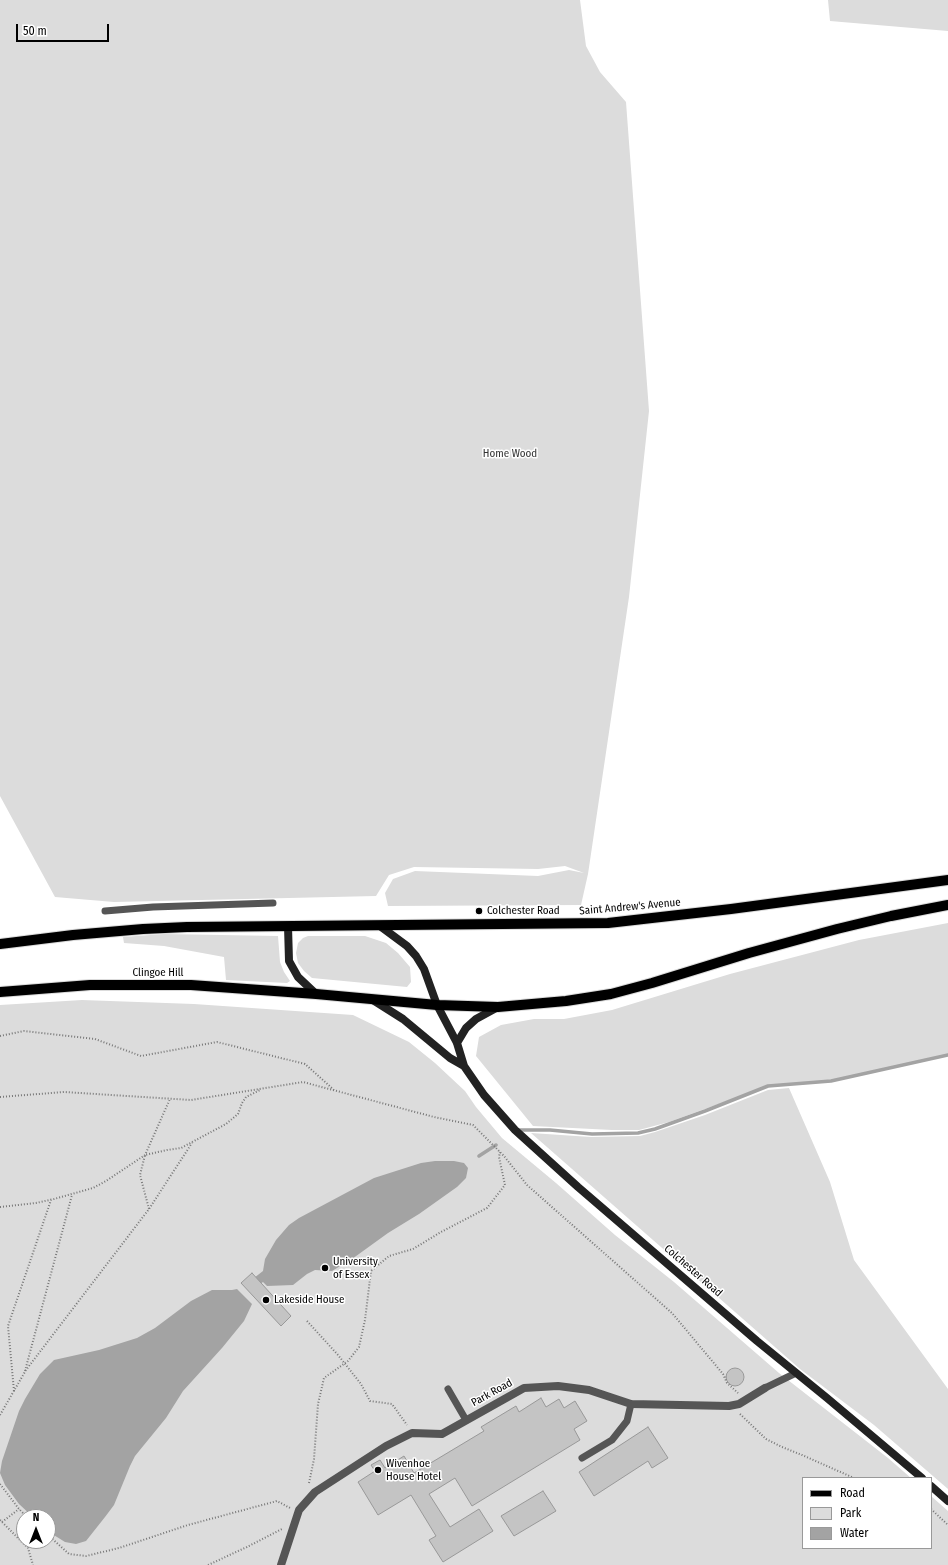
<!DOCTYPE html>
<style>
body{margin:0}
#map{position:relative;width:948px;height:1565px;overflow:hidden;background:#fff;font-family:"Fira Sans Condensed",sans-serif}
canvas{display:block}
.legend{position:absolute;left:802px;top:1477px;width:130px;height:72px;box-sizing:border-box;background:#fff;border:1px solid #999;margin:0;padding:5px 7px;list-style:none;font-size:12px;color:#000}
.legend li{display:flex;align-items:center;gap:8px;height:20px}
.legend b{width:20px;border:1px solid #999}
.north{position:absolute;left:16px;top:1509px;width:40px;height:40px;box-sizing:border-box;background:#fff;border:1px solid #999;border-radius:50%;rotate:0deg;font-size:11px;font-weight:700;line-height:16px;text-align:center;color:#000}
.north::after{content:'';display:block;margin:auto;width:14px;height:18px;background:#000;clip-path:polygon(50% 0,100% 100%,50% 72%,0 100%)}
.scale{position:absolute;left:16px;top:24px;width:93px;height:18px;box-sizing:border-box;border:2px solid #000;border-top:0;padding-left:5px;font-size:12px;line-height:14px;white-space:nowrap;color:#000;-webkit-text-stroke:3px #fff;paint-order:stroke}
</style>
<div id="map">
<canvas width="948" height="1565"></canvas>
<ul class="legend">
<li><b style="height:5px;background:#000"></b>Road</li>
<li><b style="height:11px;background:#dcdcdc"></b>Park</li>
<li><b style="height:11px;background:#a3a3a3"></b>Water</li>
</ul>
<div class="north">N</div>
<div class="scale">50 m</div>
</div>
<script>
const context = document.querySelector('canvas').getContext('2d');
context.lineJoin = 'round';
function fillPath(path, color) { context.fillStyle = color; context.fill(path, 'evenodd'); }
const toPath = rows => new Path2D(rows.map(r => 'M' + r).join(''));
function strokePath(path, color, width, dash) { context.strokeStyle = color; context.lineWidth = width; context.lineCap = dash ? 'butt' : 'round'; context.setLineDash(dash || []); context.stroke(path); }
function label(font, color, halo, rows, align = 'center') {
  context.font = font + ' "Fira Sans Condensed",sans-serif'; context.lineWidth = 3; context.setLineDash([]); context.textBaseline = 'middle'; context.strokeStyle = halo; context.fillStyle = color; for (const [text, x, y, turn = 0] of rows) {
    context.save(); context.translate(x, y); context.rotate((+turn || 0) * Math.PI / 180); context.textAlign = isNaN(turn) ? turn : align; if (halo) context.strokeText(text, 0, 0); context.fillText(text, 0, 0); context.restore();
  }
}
fillPath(toPath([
 [0,0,580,0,586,46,600,72,626,102,649,411,629,597,588,874,581,905,388,906,385,893,393,879,415,871,538,876,569,870,584,873,565,866,538,869,414,867,389,875,376,896,114,902,55,897,0,796],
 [828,0,948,0,948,31,830,21],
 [948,923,948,1055,831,1081,768,1086,669,1122,639,1130,612,1130,533,1126,476,1056,479,1037,501,1025,534,1019,564,1019,612,1010,730,974,859,940],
 [164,934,278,936,280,962,284,972,290,981,287,983,226,980,224,957,164,946,124,943,123,937],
 [308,936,365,936,386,943,398,953,410,967,411,982,407,987,312,978,304,971,298,963,296,953,298,943,303,938],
 [82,1000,194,1004,353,1015,409,1042,435,1063,465,1091,476,1107,502,1138,556,1183,615,1235,674,1282,779,1373,888,1458,911,1478,803,1478,803,1548,931,1548,931,1496,948,1511,948,1565,0,1565,0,1005],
 [24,1517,48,1517,48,1541,24,1541],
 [789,1088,830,1182,854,1260,948,1389,948,1489,874,1425,800,1369,531,1133,591,1137,640,1136,655,1132,705,1115,768,1090]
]), '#dcdcdc');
fillPath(toPath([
 [435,1161,454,1161,464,1163,468,1168,466,1178,457,1187,419,1214,388,1233,352,1259,332,1271,315,1270,307,1274,293,1285,267,1286,263,1282,260,1284,254,1278,263,1271,265,1259,276,1240,289,1225,299,1218,374,1178,421,1163],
 [237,1289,252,1304,244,1321,222,1348,183,1391,166,1418,135,1456,130,1466,114,1505,105,1517,86,1541,76,1544,65,1542,49,1532,48,1517,33,1517,19,1504,5,1485,0,1473,2,1461,19,1411,25,1399,40,1374,54,1360,99,1350,137,1338,155,1328,191,1301,212,1290,232,1290]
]), '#a3a3a3');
strokePath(toPath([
 [517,1130,550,1130,592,1134,638,1133,655,1129,705,1111,768,1086,831,1081,948,1055],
 [479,1156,496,1145]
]), '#a3a3a3', 3.5);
const building = toPath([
 [252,1273,291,1316,281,1326,241,1283,252,1273],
 '726 1377a9 9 0 1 1 18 0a9 9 0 1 1-18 0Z',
 [541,1398,546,1407,559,1399,564,1408,575,1401,587,1421,574,1429,580,1440,472,1506,455,1478,429,1494,450,1527,479,1509,493,1531,443,1562,429,1540,436,1536,411,1495,378,1515,358,1482,375,1471,371,1465,380,1460,385,1468,404,1456,414,1473,484,1431,481,1427,516,1406,519,1412,541,1398],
 [648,1427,668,1458,652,1468,648,1461,594,1496,579,1472,648,1427],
 [543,1491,556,1511,514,1536,501,1516,543,1491]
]);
fillPath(building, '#c4c4c4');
strokePath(building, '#999', 1);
const primary = toPath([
 [0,944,73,935,143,929,187,927,608,923,731,909,948,880],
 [0,992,90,985,191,985,316,994,437,1005,498,1007,566,1001,611,994,652,983,749,953,837,929,891,916,948,905]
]);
strokePath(primary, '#dbdbdb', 12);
strokePath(toPath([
 [0,1036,24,1031,95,1039,141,1056,217,1042,305,1064,334,1090],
 [0,1097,64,1092,191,1100,303,1082,434,1117,473,1125,504,1156,527,1185,672,1313,723,1374,727,1383,738,1393],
 [0,1207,36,1203,54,1199,93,1188,106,1181,145,1155,170,1099],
 [149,1209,140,1175,145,1155,167,1150,181,1148,226,1124,238,1114,242,1103,246,1097,260,1090],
 [307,1321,338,1355,361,1384,370,1401,392,1404,407,1425],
 [25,1371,72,1195],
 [14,1391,8,1326,51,1200],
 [740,1414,766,1439,782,1447,802,1455,854,1478],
 [0,1415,26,1370,149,1209,192,1143],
 [309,1483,314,1459,318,1404,324,1378,348,1361,359,1347,365,1320,371,1271,389,1256,413,1249,441,1232,487,1208,505,1185,499,1157,500,1152],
 [0,1484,19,1509,27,1517],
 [931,1509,948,1525],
 [0,1520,28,1548,33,1565],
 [2,1522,19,1509],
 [48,1535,69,1554,86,1556,119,1548,188,1525,277,1501,290,1508],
 [208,1565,247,1547,282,1529]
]), '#777', 2, [1, 2]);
strokePath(toPath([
 [105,911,153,907,273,903],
 [765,1388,796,1373],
 [448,1389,466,1420],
 [582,1458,612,1440,627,1421,631,1404]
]), '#555', 7);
strokePath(toPath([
 [281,1565,299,1510,315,1492,386,1446,412,1433,442,1434,524,1388,558,1386,589,1390,631,1404,729,1406,739,1404,765,1388]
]), '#555', 8);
strokePath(toPath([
 [288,926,289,961,298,977,316,994],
 [380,926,407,946,416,956,424,969,437,1005,457,1043,464,1066,484,1095,515,1130,578,1187,757,1341,827,1398,922,1478],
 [373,1000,403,1019,450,1058,464,1066],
 [457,1043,466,1028,476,1019,498,1007],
 [931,1486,948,1501]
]), '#222', 8);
strokePath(primary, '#000', 10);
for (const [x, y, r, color] of [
 [479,911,4,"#000"],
 [325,1268,4,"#000"],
 [266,1300,4,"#000"],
 [378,1470,4,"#000"]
]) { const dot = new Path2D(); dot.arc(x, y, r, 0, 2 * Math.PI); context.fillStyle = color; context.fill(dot); strokePath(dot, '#fff', 1.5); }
label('11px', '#333', '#fff', [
 ["Home Wood",510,454]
]);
label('11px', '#000', '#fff', [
 ["Saint Andrew's Avenue",630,907,-5],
 ["Clingoe Hill",158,973],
 ["Colchester Road",693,1271,41],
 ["Park Road",492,1393,-29]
]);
label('11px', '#000', '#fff', [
 ["Colchester Road",487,911],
 ["University",333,1262],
 ["of Essex",333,1275],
 ["Lakeside House",274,1300],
 ["Wivenhoe",386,1464],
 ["House Hotel",386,1477]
], 'left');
</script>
